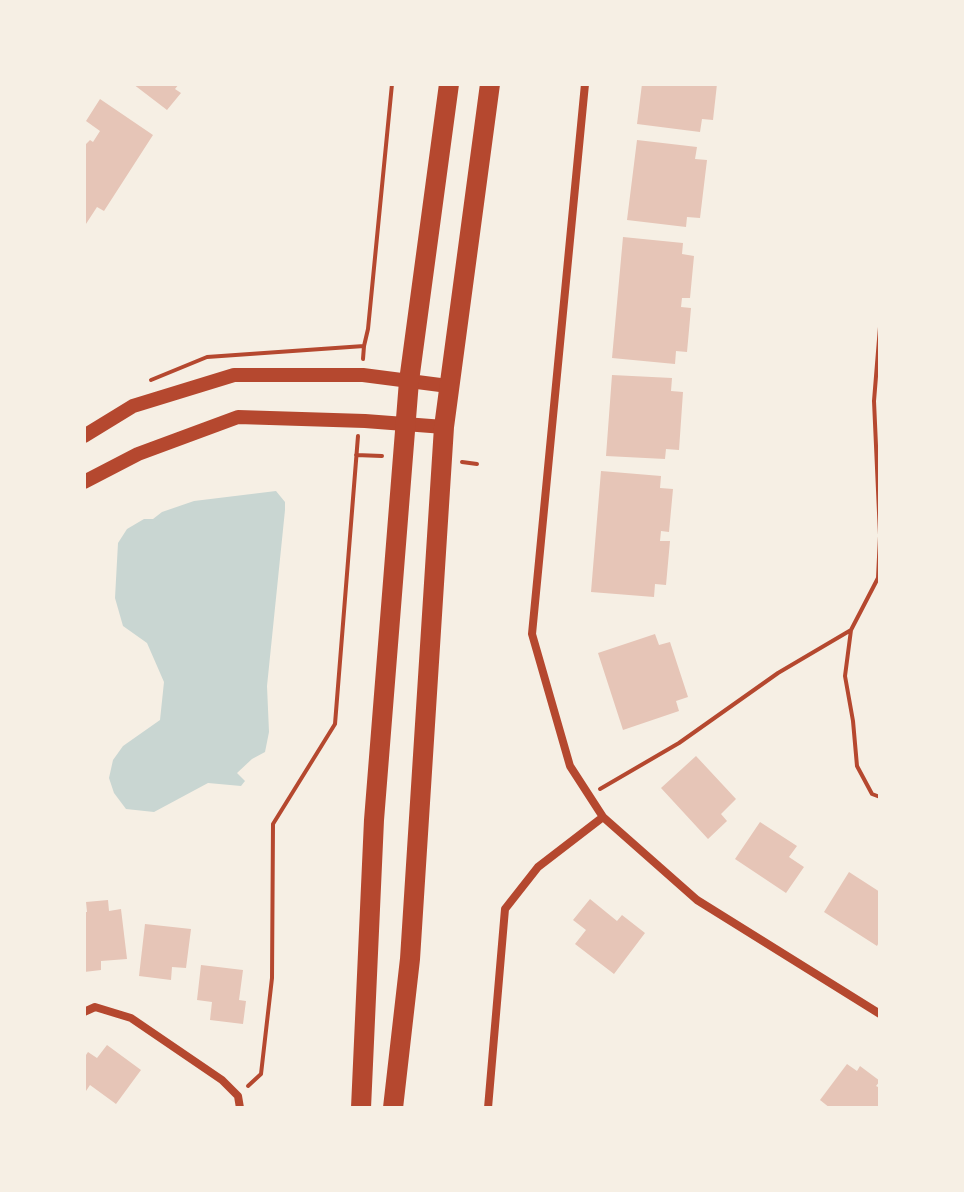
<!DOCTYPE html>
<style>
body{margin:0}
#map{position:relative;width:964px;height:1192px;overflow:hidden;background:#f6efe4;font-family:"Fira Sans",sans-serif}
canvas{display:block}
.frame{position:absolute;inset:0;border:86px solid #f6efe4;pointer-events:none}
</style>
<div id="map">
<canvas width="964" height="1192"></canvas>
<div class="frame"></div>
</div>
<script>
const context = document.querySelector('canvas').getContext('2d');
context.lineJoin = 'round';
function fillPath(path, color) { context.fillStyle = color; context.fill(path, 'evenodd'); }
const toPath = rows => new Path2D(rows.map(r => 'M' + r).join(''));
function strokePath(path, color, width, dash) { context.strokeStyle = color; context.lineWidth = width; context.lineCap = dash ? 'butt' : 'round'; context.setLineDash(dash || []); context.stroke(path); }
fillPath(toPath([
 [276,491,285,502,285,510,267,686,269,732,265,752,252,759,237,773,245,781,241,786,208,783,154,812,126,809,114,793,109,778,113,760,123,746,160,720,164,682,147,643,123,626,115,598,118,543,127,529,144,519,153,519,162,512,194,501]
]), '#c9d6d2');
fillPath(toPath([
 [133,84,179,84,175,89,181,93,167,110],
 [642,84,717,84,713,120,702,119,700,132,637,124],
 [100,99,153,135,104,211,97,207,84,227,84,146,90,140,93,142,100,131,86,121],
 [637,140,697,147,695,159,707,160,700,218,687,217,686,227,627,220],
 [623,237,683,243,682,254,694,256,690,298,682,298,681,307,691,308,687,352,676,351,675,364,612,358],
 [612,375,672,378,671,391,683,392,679,450,666,449,665,459,606,456],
 [601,471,661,476,660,488,673,489,669,532,661,531,660,541,670,541,666,585,655,584,654,597,591,592],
 [655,634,659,645,670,642,688,697,676,701,679,711,623,730,598,653],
 [696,756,736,799,721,814,727,821,708,839,661,788],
 [760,822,797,846,789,857,804,867,786,893,735,859],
 [849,872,880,892,880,940,877,946,824,912],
 [590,899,617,921,622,915,645,933,614,974,575,944,586,930,573,920],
 [108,900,109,911,121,909,127,959,101,961,101,970,84,972,84,912,87,912,86,902],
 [145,924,191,929,186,968,172,967,171,980,139,976],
 [201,965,243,970,239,1000,246,1001,243,1024,210,1020,212,1002,197,1000],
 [107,1045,141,1070,116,1104,90,1085,86,1091,84,1089,84,1058,88,1052,97,1058],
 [847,1064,857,1071,860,1066,880,1081,876,1086,880,1088,880,1108,830,1108,820,1100]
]), '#e6c5b7');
strokePath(toPath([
 [880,327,874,401,880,535],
 [363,359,364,346],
 [151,380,207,357,364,346,368,329,392,84],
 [356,455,382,456],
 [462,462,477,464],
 [880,536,878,578,851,630,845,676,853,721,857,766,872,794,880,797],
 [600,789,679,743,778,673,851,630],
 [248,1086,261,1074,272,978,273,824,335,724,358,436]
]), '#b5482f', 4);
strokePath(toPath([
 [585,84,532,634,570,766,603,817,697,900,880,1014],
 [84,1012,95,1007,131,1018,222,1080,238,1096,240,1108],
 [488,1108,505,909,538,867,603,817]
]), '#b5482f', 8);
strokePath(toPath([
 [84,436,133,406,234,375,363,375,448,386],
 [84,482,138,454,238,417,365,421,444,427]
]), '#b5482f', 14);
strokePath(toPath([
 [361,1108,374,820,409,381,449,84],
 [393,1108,410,959,444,427,490,84]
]), '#b5482f', 20);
</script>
